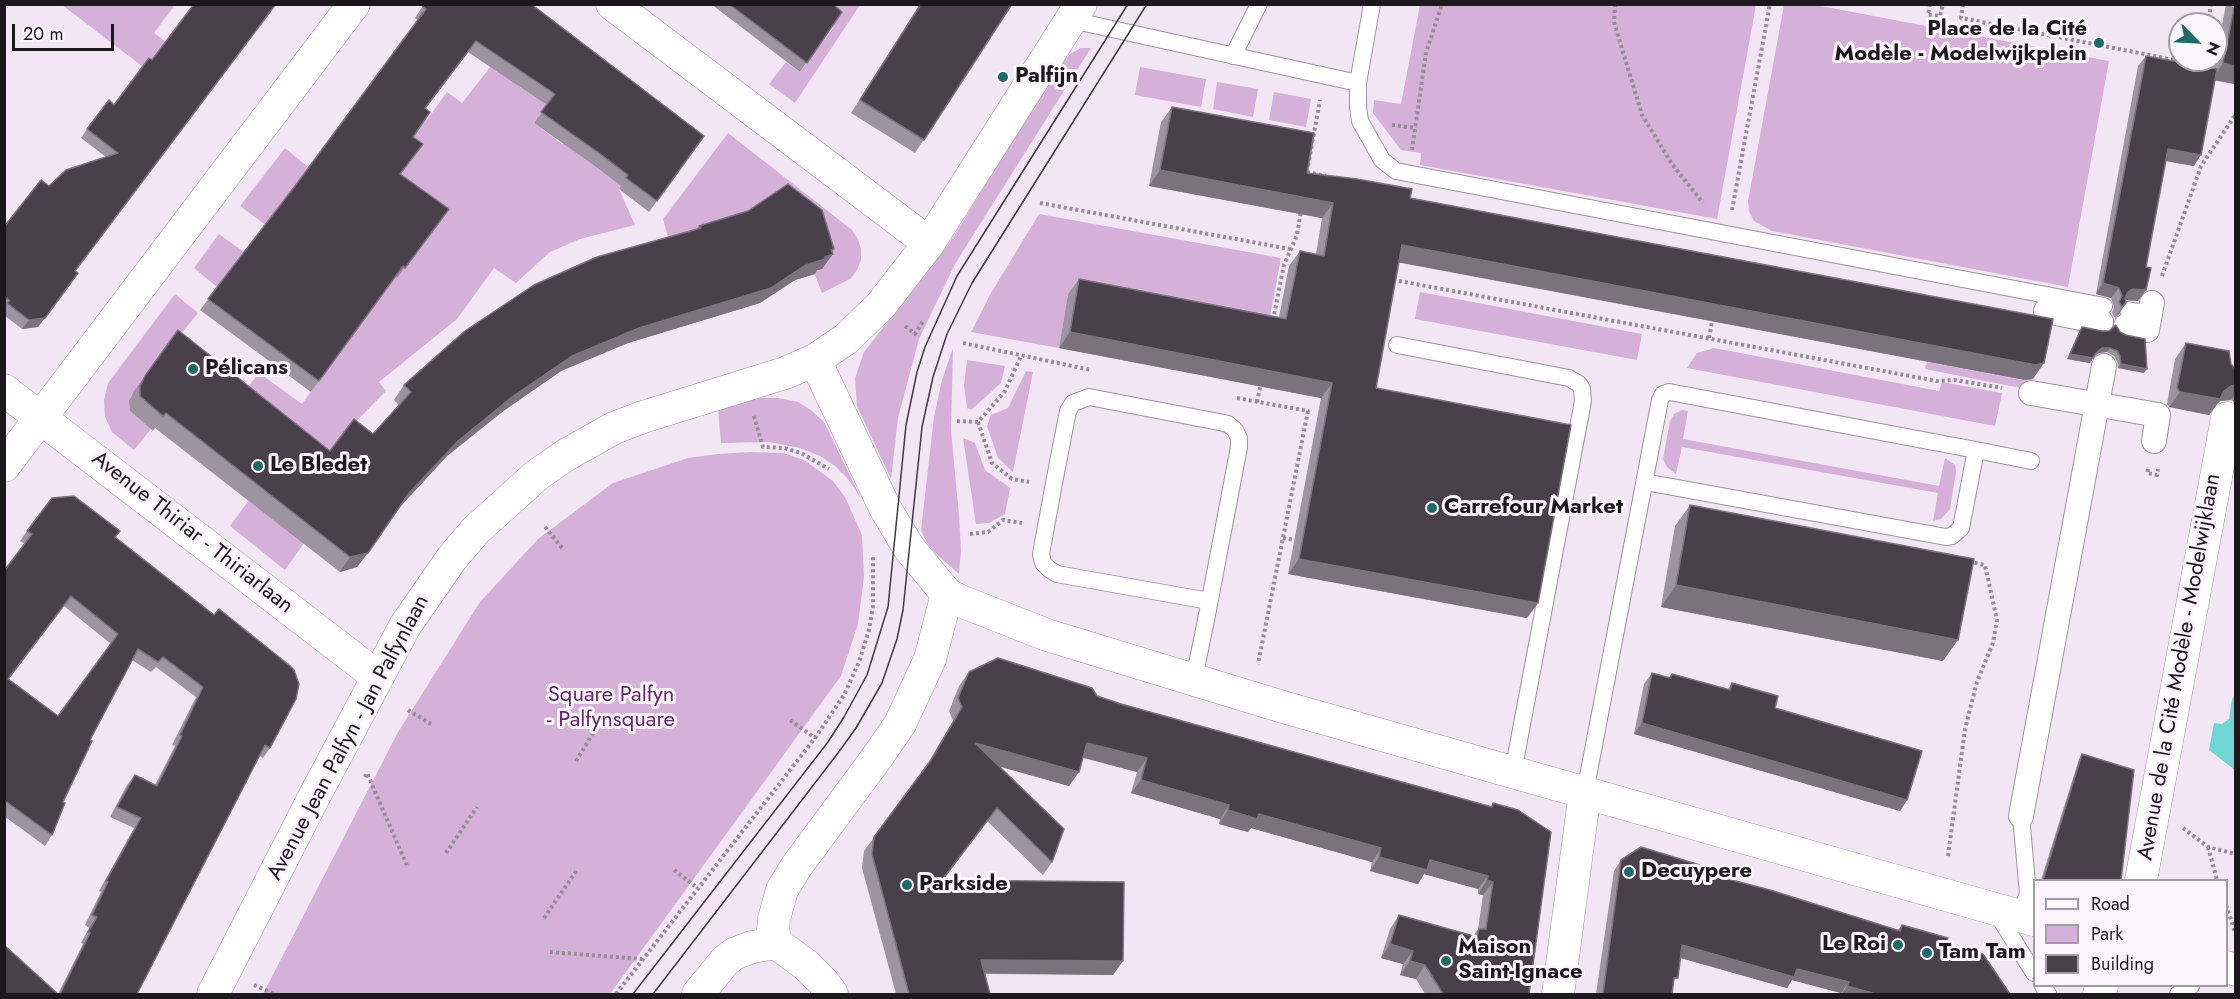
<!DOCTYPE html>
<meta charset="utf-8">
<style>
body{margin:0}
#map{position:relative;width:2240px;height:999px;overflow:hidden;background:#f2e6f4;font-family:Jost,sans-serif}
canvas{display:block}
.frame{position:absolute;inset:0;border:6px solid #1c181d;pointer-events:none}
.legend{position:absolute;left:2033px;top:879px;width:195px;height:108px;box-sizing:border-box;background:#fcf5fd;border:2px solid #a29da3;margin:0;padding:8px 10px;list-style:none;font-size:18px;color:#1c181d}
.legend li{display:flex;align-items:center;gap:12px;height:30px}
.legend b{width:30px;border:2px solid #a29da3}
.north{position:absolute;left:2168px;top:12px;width:60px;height:60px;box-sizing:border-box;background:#fcf5fd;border:2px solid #a29da3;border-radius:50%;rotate:114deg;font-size:16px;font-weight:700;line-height:24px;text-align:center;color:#1c181d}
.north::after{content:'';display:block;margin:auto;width:21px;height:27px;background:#1c6967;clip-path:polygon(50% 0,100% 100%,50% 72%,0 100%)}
.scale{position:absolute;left:12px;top:24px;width:102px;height:27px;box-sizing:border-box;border:3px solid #1c181d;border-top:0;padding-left:8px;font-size:18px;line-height:21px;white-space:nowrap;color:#1c181d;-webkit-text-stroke:4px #fcf5fd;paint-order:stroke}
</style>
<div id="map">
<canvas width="2240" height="999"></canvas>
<div class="frame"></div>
<ul class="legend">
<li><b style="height:8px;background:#fff"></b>Road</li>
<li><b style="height:16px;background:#d5b1da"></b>Park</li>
<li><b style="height:16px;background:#4a404b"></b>Building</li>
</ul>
<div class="north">N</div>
<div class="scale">20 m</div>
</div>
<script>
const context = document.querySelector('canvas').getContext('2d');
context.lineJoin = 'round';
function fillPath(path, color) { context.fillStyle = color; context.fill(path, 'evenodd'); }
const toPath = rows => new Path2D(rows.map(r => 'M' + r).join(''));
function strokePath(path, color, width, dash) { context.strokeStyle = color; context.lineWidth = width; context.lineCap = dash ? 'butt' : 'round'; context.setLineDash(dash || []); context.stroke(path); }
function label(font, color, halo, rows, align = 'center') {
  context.font = font + ' Jost,sans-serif'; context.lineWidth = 6; context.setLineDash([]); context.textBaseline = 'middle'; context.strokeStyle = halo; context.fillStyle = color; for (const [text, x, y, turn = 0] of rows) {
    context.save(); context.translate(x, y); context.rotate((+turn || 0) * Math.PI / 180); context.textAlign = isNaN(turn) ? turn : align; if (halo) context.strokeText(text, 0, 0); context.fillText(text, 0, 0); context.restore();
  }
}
fillPath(toPath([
 [62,5,175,5,154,33,175,49,155,76],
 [820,5,860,5,795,103,769,84,786,62,800,72,833,28],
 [1420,5,1756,5,1717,219,1420,165,1421,153,1401,150,1373,113,1374,100,1401,104],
 [1784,5,1816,5,2109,61,2068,287,1772,231,1754,221,1749,211,1748,201],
 [1081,48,1091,48,955,264,919,339,898,418,891,479,857,406,855,378,864,352,950,242,1060,65,1070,54],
 [495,61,516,84,547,105,534,123,562,144,564,143,621,186,619,189,635,225,580,239,550,252,516,283,494,268,457,319,379,382,386,391,344,434,331,451,247,388,259,373,302,404,374,306,240,206,285,148,308,167,287,196,397,278,392,185,405,148,413,110,427,120,447,92,462,103],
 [1140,67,1206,79,1201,107,1135,95],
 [1217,82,1258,89,1253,117,1213,109],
 [1274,92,1311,99,1306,127,1269,120],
 [728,133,852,230,858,239,861,249,861,260,857,270,850,279,822,293,814,272,671,248,663,219],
 [1039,214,1281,258,1257,385,1068,295,1059,348,971,332,991,293],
 [219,234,244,252,217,287,194,268],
 [1420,292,1642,334,1637,360,1415,319],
 [175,294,198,313,131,396,130,411,151,429,134,450,112,432,105,417,104,400,108,383],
 [953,348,951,430,959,515,961,550,959,574,935,553,927,543,921,530,934,417,942,380],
 [1714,348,1939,391,1942,382,2002,393,1995,426,1687,368,1697,353],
 [967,360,1005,366,1001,383,971,410,967,408,964,386],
 [1927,362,2033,382,2031,390,1925,369],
 [1026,371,1033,372,1013,472,998,458,987,426,991,415,1008,408],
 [758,398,778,398,798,402,811,410,824,422,862,500,848,479,835,466,820,456,800,448,769,442,721,443,718,410],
 [1682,410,1688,411,1683,439,1939,486,1945,458,1955,465,1956,472,1950,509,1941,519,1933,521,1938,493,1682,447,1676,474,1667,467,1663,459,1670,421,1674,414],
 [963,438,975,443,985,470,1010,488,1005,514,989,523,976,524],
 [750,452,783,453,804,460,833,481,845,497,862,535,864,577,858,624,841,676,610,994,263,994,398,732,480,602,538,539,613,483,688,458,717,454],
 [249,500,304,543,285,570,230,526]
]), '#d5b1da');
fillPath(toPath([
 [2235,695,2235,770,2209,750,2214,723,2222,724,2229,719,2232,699]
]), '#6fd6d3');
const service = toPath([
 [1071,20,1358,83,1358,107,1360,121,1382,160,1396,171,2104,306],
 [1233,56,1259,4],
 [1358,83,1372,4],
 [2128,310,2150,314],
 [1397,345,1569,378,1579,384,1582,389,1583,401,1513,772],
 [1976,450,2031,461],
 [1194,679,1208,610,1239,447,1239,438,1235,430,1228,424,1219,422,1089,397,1073,403,1068,411,1054,483,1041,554,1043,563,1049,569,1057,574,1209,601],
 [1585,792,1660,400,1663,394,1669,392,1976,450,1961,528,1952,536,1946,537,1645,482],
 [1994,909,2034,973],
 [2019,916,2028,894,2021,816],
 [2043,986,2048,994],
 [2178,994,2191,986]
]);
const pedestrian = toPath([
 [2046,311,2101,322],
 [2126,326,2147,330,2152,303],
 [2031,393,2158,415,2154,441],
 [2021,816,2104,366]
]);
const minor = toPath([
 [612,4,929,243],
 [815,360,885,508,909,548,947,594,958,600,1047,635,1283,707,2034,920],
 [4,390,378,677],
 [4,466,354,4],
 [2141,880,2227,418],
 [776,943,773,931,774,919,782,890,796,867,878,756,900,724,930,659,947,594],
 [776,943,806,965,824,983,832,994],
 [2226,967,2236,970],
 [213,994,314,797,405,626,452,558,476,530,537,475,566,455,614,428,643,417,785,373,815,360,846,339,881,305,929,243,1081,4],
 [698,994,725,961,734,954,752,947,776,943],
 [1558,994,1585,792],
 [2099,994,2102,986]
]);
strokePath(service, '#9f93a0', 18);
strokePath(pedestrian, '#9f93a0', 26);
strokePath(minor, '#9f93a0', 33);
strokePath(toPath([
 [1615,4,1614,22,1642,115,1672,164,1703,203],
 [1930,4,1928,15,1940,16,1943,4],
 [1963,4,1961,18,2200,65,2201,60],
 [2208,24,2211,4],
 [1392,125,1415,128],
 [1412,150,1426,53,1442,4],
 [1307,172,1326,176],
 [1307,172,1320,100],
 [1040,203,1290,249],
 [1732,210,1770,4],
 [2162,276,2201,166,2236,114],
 [1394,281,1394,280,1937,381,1955,380,2002,388],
 [1273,320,1284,265,1297,235,1301,211],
 [905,326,915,334,923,321],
 [1709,338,1712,321],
 [963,343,1091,370],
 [1237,398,1308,411,1258,664],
 [1257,402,1261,383],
 [754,416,763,447,784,448,801,453,829,469],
 [957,421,978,422,1005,391,1021,356],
 [978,422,992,463,1012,479,1029,482],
 [2148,469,2147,473,2157,475,2158,469],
 [545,527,563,549],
 [970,534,988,532,1003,520,1022,523],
 [1283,538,1295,540],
 [408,710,431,724],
 [790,720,815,738],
 [576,761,595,730],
 [365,777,367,773,408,868],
 [2183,828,2208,847,2236,854],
 [2208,847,2217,880],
 [446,853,477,807],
 [1948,856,1965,729,1977,682,1993,643,1997,620,1985,565,1970,562],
 [674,870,695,886],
 [2226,905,2236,935],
 [544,918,577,870],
 [550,952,642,959],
 [254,985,275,994],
 [616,994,815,738,844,695,859,662,869,630,873,606,873,555]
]), '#968d97', 4, [3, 3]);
strokePath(service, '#fff', 16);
strokePath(pedestrian, '#fff', 24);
strokePath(minor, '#fff', 32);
strokePath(toPath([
 [633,994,828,742,844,717,867,675,888,607,906,425,917,372,925,347,957,276,1128,4],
 [653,994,838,753,856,728,882,683,897,639,903,610,922,427,933,377,947,334,972,283,1147,4]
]), '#403b41', 1.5);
fillPath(toPath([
 [424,4,704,136,649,212,619,189,621,186,592,164,534,123,547,105,468,52,426,108,413,137,423,144,400,175,449,209,397,278,395,277,311,392,200,310,295,186,418,20,415,18],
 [711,4,833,4,842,12,800,72],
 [920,4,1012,4,915,153,851,113],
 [2226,4,2235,4,2235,84,2215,80,2194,166,2166,161,2138,301,2126,300,2119,314,2115,318,2112,313,2114,307,2111,298,2096,294,2138,66,2146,56,2214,68],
 [152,60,72,282,38,327,22,329,4,315,4,227,49,186,106,157,81,138,87,129,114,105],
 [1172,107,1307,173,1410,198,2033,379,2025,380,1399,262,1376,388,1527,618,1288,574,1321,398,1059,348,1068,294,1079,279,1279,317,1289,266,1300,251,1316,254,1322,218,1149,186,1161,122],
 [699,226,834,249,822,269,817,270,815,274,795,280,760,303,628,343,561,371,502,412,447,456,399,508,357,567,340,572,155,428,153,431,130,411,129,401,134,391,145,376,330,451,373,434,399,405,394,400,404,385,697,229],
 [2082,327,2102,331,2144,373,2118,368,2117,361,2114,356,2107,352,2099,353,2094,356,2090,363,2067,359,2079,332],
 [2186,343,2235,369,2235,403,2231,400,2220,401,2217,404,2209,415,2169,407,2167,404,2175,359],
 [1690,505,1943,661,1661,607,1675,526],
 [27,531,116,537,270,748,263,758,259,756,137,994,58,994,83,944,81,943,89,928,85,925,101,892,99,891,134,828,110,817,127,785,135,775,155,785,175,746,172,745,196,697,156,667,151,672,132,660,90,740,63,802,52,835,45,846,4,816,4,571,25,544,20,541],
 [64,606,111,644,58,716,9,679],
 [969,672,1097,696,1121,704,1491,807,1493,803,1529,994,1425,994,1416,979,1400,975,1403,964,1381,958,1390,929,1399,915,1473,936,1478,929,1483,895,1478,894,1478,889,1424,874,1418,884,1370,871,1372,862,1251,828,1248,832,1219,824,1220,819,1131,793,1137,772,1083,758,1069,786,999,766,1052,862,1043,875,987,821,943,880,1113,975,984,974,990,994,896,994,862,868,864,851,924,770,953,721,949,711,959,686],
 [1652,673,1669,678,1672,674,1728,689,1732,683,1775,708,1907,800,1900,811,1634,734,1644,684],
 [2082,754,2121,880,2041,880,2079,759],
 [1621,860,1701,872,1898,930,1902,925,1946,944,2010,994,1841,994,1841,993,1792,980,1787,988,1680,958,1673,985,1672,994,1596,994,1614,871]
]), '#9e93a0');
fillPath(toPath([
 [2223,63,2235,66,2235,84,2212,80],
 [2168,149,2201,155,2194,166,2160,160],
 [1160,170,1333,203,1322,218,1149,186],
 [1402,245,2044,363,2033,379,2025,380,1391,261],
 [834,249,829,255,833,254,822,269,817,270,815,274,795,280,760,303,628,343,561,371,502,412,447,456,399,508,409,493,458,441,512,397,572,356],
 [72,282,38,327,22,329,29,320],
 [2103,283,2119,288,2111,298,2096,294],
 [2133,289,2146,290,2138,301,2125,300,2120,303,2128,292],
 [2126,303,2119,314,2115,318,2122,307],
 [1070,332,1332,383,1321,398,1059,348],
 [2102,348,2110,348,2107,352,2099,353,2093,357,2096,353],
 [2070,354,2093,358,2090,363,2067,359],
 [2121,364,2147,369,2144,373,2118,368],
 [2235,385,2235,394,2231,400,2220,401,2217,404,2209,415,2169,407,2180,392,2224,391,2231,386],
 [368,553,357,567,340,572,350,557],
 [1299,559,1538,603,1527,618,1288,574],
 [1676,585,1958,640,1943,661,1661,607],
 [1642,723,1907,800,1900,811,1634,734],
 [975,743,1079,772,1069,786,965,757],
 [1087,743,1147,758,1137,772,1078,756],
 [1141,780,1229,805,1220,819,1131,793],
 [997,808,987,821,933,893,942,880],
 [1228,810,1259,814,1381,848,1372,862,1251,828,1248,832,1219,824],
 [1379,857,1430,860,1488,876,1478,889,1424,874,1418,884,1370,871],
 [1487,880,1493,882,1483,895,1478,894],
 [1390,944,1413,951,1403,964,1381,958],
 [1682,945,1797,969,1849,982,1841,993,1792,980,1787,988,1674,956],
 [981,960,1123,961,1113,975,971,973],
 [1410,961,1425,965,1416,979,1400,975],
 [1847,986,1876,994,1842,994]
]), '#7c727e');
const building = toPath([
 [194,4,276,4,75,271,78,273,45,318,29,320,7,303,10,301,4,296,4,227,41,180,49,186,66,170,118,153,87,129,109,100,114,105,149,58,152,60,194,4],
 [424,4,531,4,704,136,657,201,626,178,628,175,599,153,541,112,555,94,476,41,425,108,430,112,413,137,423,144,400,174,449,209,405,268,403,266,319,381,208,299,295,186,426,9,423,7,424,4],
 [729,4,833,4,842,12,807,63,729,4],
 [921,4,1012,4,924,140,860,100,921,4],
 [2235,4,2235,66,2223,63,2235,4],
 [2146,56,2217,69,2201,155,2168,149,2146,267,2151,268,2146,290,2133,289,2128,292,2125,298,2126,303,2122,307,2119,302,2122,296,2119,288,2103,283,2146,56],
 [1172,107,1314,133,1307,173,1357,179,1412,189,1410,198,2053,319,2044,363,2036,365,1402,245,1376,388,1571,425,1538,603,1299,559,1332,383,1070,332,1079,279,1286,319,1300,251,1324,256,1333,203,1160,170,1172,107],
 [788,184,822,210,834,249,831,250,833,254,825,257,825,259,806,265,771,288,639,328,572,356,512,397,458,441,409,493,368,553,350,557,166,413,163,416,140,396,140,386,145,376,178,330,330,451,354,419,373,434,411,392,404,385,465,331,534,285,597,257,701,228,699,226,748,211,788,184],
 [2116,325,2120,332,2126,335,2145,339,2147,369,2121,364,2120,356,2117,351,2110,348,2102,348,2096,353,2093,358,2070,354,2082,327,2102,331,2109,331,2116,325],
 [2186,343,2229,351,2231,364,2235,369,2235,385,2231,386,2224,391,2220,399,2180,392,2177,388,2186,343],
 [74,496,120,531,115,537,214,615,219,609,289,665,294,670,299,684,296,699,270,748,265,745,137,994,60,994,90,933,88,932,97,917,92,915,108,882,106,881,141,818,117,807,135,775,157,786,182,736,180,735,203,687,163,657,158,662,138,649,90,740,92,741,63,802,65,803,52,835,4,800,4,571,32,534,27,531,52,498,74,496],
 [71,596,118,634,58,716,8,679,71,596],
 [1690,505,1974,559,1958,640,1676,585,1690,505],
 [998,658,1092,688,1097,696,1121,704,1492,807,1493,803,1518,810,1551,832,1529,994,1443,994,1425,965,1410,961,1413,951,1390,944,1399,915,1477,937,1479,929,1486,929,1493,882,1487,880,1488,876,1430,860,1427,870,1379,857,1381,848,1259,814,1257,819,1228,810,1229,805,1141,780,1147,758,1087,743,1079,772,975,743,1064,829,1052,862,997,808,942,880,1124,882,1123,961,981,960,990,994,909,994,872,854,874,837,931,760,962,707,958,698,969,672,998,658],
 [1652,673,1670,678,1672,674,1730,690,1732,683,1778,696,1775,708,1922,751,1907,800,1642,723,1652,673],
 [2082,754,2134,770,2121,880,2043,880,2082,754],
 [1641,847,1703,866,1701,872,1770,890,1900,931,1902,925,1948,938,1946,944,1983,954,2010,994,1876,994,1847,986,1849,982,1797,969,1794,977,1682,945,1678,978,1674,978,1672,994,1603,994,1621,860,1641,847],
 [4,945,58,994,4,994,4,945]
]);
fillPath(building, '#4a404b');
strokePath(building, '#7c727e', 1.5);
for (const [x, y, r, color] of [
 [2099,43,6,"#1c6967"],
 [1003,77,6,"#1c6967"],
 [193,369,6,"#1c6967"],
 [258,466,6,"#1c6967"],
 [1432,508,6,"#1c6967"],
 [1629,872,6,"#1c6967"],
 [907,885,6,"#1c6967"],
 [1898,945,6,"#1c6967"],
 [1927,953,6,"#1c6967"],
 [1446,961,6,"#1c6967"]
]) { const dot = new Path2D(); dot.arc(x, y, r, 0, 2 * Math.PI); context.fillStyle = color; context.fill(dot); strokePath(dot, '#fcf5fd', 2); }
label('bold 22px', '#1c181d', '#fcf5fd', [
 ["Place de la Cité",2087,30,"right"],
 ["Modèle - Modelwijkplein",2087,55,"right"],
 ["Palfijn",1015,77],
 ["Pélicans",205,369],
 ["Le Bledet",270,466],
 ["Carrefour Market",1444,508],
 ["Decuypere",1641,872],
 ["Parkside",919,885],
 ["Le Roi",1886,945,"right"],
 ["Maison",1458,948],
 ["Saint-Ignace",1458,973],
 ["Tam Tam",1939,953]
], 'left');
label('22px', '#1c181d', '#fcf5fd', [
 ["Avenue Thiriar - Thiriarlaan",192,533,38],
 ["Avenue de la Cité Modèle - Modelwijklaan",2180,667,-80],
 ["Avenue Jean Palfyn - Jan Palfynlaan",349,738,-62]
]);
label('22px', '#63286c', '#fcf5fd', [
 ["Square Palfyn",611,696],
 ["- Palfynsquare",611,721]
]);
</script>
